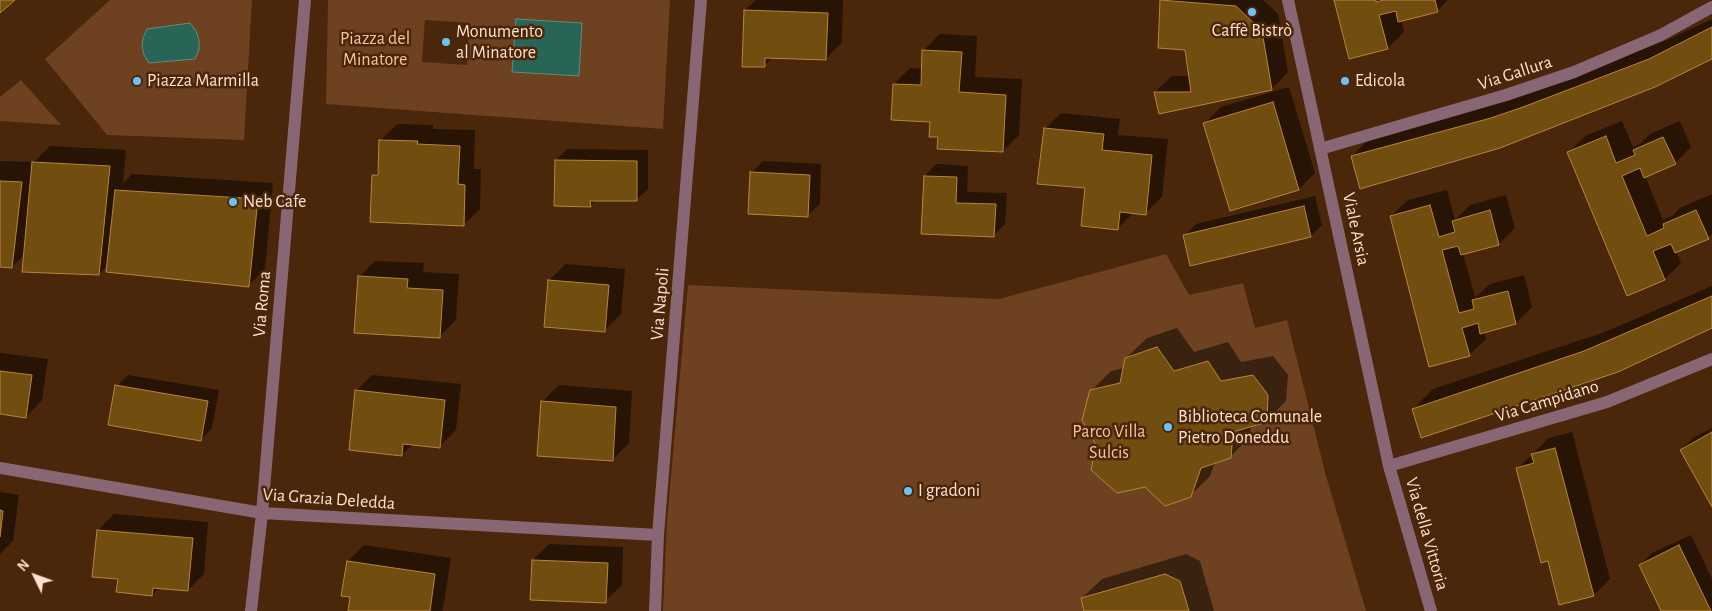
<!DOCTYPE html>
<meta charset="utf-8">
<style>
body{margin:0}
#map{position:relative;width:1712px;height:611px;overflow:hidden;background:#4a260b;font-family:"Alegreya Sans",sans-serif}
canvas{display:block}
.north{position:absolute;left:10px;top:551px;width:50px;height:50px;-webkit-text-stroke:4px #4a260b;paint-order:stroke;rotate:312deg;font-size:14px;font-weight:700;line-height:20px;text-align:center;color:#ffe0cc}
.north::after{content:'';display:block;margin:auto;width:18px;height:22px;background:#ffe0cc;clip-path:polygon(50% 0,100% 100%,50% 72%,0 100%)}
</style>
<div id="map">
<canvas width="1712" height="611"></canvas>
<div class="north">N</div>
</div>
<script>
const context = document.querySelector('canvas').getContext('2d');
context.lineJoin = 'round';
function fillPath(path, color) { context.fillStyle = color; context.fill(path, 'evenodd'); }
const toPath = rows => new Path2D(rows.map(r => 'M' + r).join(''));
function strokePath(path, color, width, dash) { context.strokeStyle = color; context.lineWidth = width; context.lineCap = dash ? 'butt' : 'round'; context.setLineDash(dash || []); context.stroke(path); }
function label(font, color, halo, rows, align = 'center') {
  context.font = font + ' "Alegreya Sans",sans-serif'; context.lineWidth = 5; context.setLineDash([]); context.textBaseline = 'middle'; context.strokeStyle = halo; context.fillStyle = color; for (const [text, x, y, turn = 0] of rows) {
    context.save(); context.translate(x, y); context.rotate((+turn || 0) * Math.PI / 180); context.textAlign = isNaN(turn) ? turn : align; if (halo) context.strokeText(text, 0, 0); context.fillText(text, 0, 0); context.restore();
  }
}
fillPath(toPath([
 [110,0,252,0,244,140,107,135,45,59],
 [328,0,670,0,663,129,326,104],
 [425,20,469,23,467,65,422,62],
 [21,80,61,125,0,121,0,97],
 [1166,254,1189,295,1243,283,1255,328,1287,320,1326,476,1366,611,663,611,667,521,688,285,999,299]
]), '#6e4120');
const water = toPath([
 [516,19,582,23,579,76,512,72,516,19],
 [190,23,196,31,199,40,199,50,195,59,149,63,144,55,142,46,143,38,147,29,190,23]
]);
fillPath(water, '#286556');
strokePath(water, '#688a79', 1);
fillPath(toPath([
 [756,0,843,0,842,42,826,59,773,57,764,66,745,10],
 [1162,0,1263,0,1278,14,1288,72,1272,89,1160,113,1155,92,1172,76,1190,76,1187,49,1159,47],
 [1336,0,1448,0,1437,11,1401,20,1404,32,1388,48],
 [1712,19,1712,56,1654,86,1352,156,1372,136,1512,99,1670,39],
 [940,34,977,36,975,77,1022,79,1019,135,1003,151,939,136,932,121,894,84,910,68,923,69,924,50],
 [1289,87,1315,173,1299,189,1231,209,1205,123,1221,107],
 [1061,113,1120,119,1118,135,1168,139,1162,197,1145,213,1134,212,1117,229,1045,129],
 [1622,121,1633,147,1640,144,1650,134,1680,121,1691,147,1675,163,1645,176,1663,220,1672,216,1680,208,1712,194,1712,234,1708,238,1676,251,1681,263,1665,279,1569,152,1585,136],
 [397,124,433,125,433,129,475,130,474,169,481,169,480,209,463,225,374,175,379,170,381,140],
 [50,146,126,150,123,184,132,174,273,183,265,269,249,285,108,265,99,274,25,254,12,267,0,266,0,161,34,162],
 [567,149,648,150,648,189,636,200,596,200,590,206,556,160],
 [763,161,821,164,820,204,808,215,751,173],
 [936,164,968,166,967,192,1007,193,1005,224,994,235,922,233,925,176],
 [1447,190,1455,220,1470,205,1506,195,1515,228,1499,244,1463,253,1475,298,1490,284,1524,275,1532,307,1516,323,1484,331,1486,339,1469,355,1391,216,1408,200],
 [1315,196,1322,225,1311,236,1184,236,1196,224],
 [375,261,424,263,423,272,459,274,456,320,440,336,359,277],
 [566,264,625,269,621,314,605,330,549,280],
 [1712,286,1712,327,1413,409,1433,389,1605,332],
 [1177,328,1194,352,1228,342,1241,362,1273,356,1288,375,1286,401,1266,421,1251,425,1250,437,1230,457,1215,462,1210,476,1190,496,1146,485,1097,445,1091,391,1111,371,1125,368,1126,358,1147,338],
 [0,353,48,359,42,400,26,417,0,413],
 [128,375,219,390,212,428,200,440,117,386],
 [372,375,461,384,456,430,439,447,413,444,402,455,356,391],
 [559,385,632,391,629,443,612,460,542,402],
 [1712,428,1712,505,1681,450,1693,438],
 [1572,432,1610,579,1594,595,1560,604,1548,560,1518,468,1549,438],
 [0,492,19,495,13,541,0,554],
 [114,514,208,522,204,574,188,590,159,588,152,595,119,578,98,530],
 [1691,535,1712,579,1712,609,1710,611,1662,611,1640,565,1652,553],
 [549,544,623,547,622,585,605,601,533,560],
 [364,545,451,558,443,609,442,611,350,611,352,596,343,595,348,561],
 [1186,554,1200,561,1214,611,1085,611,1082,598,1102,579]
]), '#0007');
const building = toPath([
 [0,0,15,0,0,13,0,0],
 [1160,0,1236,6,1262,31,1272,90,1159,114,1154,92,1191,92,1185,50,1158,48,1160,0],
 [1334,0,1376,0,1376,2,1384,0,1435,0,1438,12,1398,22,1396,11,1379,15,1388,49,1349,59,1334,0],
 [744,10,828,13,826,60,765,58,765,67,742,67,744,10],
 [1712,27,1712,59,1655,87,1500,148,1360,189,1351,156,1491,118,1523,107,1649,59,1712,27],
 [922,50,962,52,959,92,1006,95,1003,152,937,149,938,137,929,137,930,122,891,120,893,84,921,85,922,50],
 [1273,102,1299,190,1230,211,1203,123,1273,102],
 [1044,128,1104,134,1102,150,1152,155,1146,215,1120,212,1118,230,1081,226,1085,188,1037,184,1044,128],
 [1606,136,1616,163,1635,155,1633,150,1663,137,1676,164,1644,178,1640,168,1622,176,1647,236,1664,228,1663,224,1696,210,1709,239,1675,253,1671,244,1653,251,1665,280,1627,296,1567,152,1606,136],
 [379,140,418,141,417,144,460,146,458,184,465,185,464,226,370,222,372,175,378,175,379,140],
 [555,160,637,161,637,201,590,201,591,207,554,206,555,160],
 [32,162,110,166,99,275,22,272,32,162],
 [750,172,810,175,808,217,748,214,750,172],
 [924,176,957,177,956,203,996,204,994,237,921,234,924,176],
 [0,181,22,182,12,268,0,267,0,181],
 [115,190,258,199,249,287,106,272,115,190],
 [1430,205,1439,237,1455,232,1452,221,1490,210,1499,245,1461,255,1458,246,1442,250,1459,313,1474,309,1472,300,1508,291,1516,324,1480,334,1478,323,1462,328,1470,356,1429,367,1390,216,1430,205],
 [1304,206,1311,237,1190,266,1183,235,1304,206],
 [358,276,408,279,407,288,443,290,440,338,354,333,358,276],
 [548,280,609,285,605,332,544,327,548,280],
 [1712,296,1712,328,1618,372,1421,438,1412,409,1584,351,1712,296],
 [1157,347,1174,371,1208,361,1221,381,1253,375,1268,395,1267,422,1233,432,1231,458,1201,468,1191,497,1165,506,1145,487,1117,493,1091,470,1096,445,1082,420,1090,390,1120,383,1125,358,1157,347],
 [0,371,32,375,26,418,0,414,0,371],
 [115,385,208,401,201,441,108,425,115,385],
 [355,390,445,400,440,448,403,444,402,456,349,450,355,390],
 [541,401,616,407,613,461,537,456,541,401],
 [1712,432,1712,507,1680,450,1712,432],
 [1555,448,1594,596,1559,605,1548,561,1541,563,1516,468,1534,463,1531,454,1555,448],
 [0,510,3,511,0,537,0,510],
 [97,530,193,538,188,591,153,588,152,596,116,592,118,579,92,577,97,530],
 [1679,545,1711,611,1661,611,1639,565,1679,545],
 [532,560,608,563,606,603,530,600,532,560],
 [347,561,435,574,430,611,348,611,350,597,341,596,347,561],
 [1165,574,1180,581,1189,611,1084,611,1081,598,1165,574]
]);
fillPath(building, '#714d10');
strokePath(building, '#b7853b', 1);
strokePath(toPath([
 [1288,0,1389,466,1431,611],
 [1320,149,1506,95,1574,72,1661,35,1712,7],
 [1389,466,1607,402,1712,359],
 [0,468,262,513,658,535],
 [251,611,262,513,305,0],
 [655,611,658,535,701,0]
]), '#896673', 12);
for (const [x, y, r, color] of [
 [1252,12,5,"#6cc3f2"],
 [446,42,5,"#6cc3f2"],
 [137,81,5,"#6cc3f2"],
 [1345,81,5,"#6cc3f2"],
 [233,202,5,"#6cc3f2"],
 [1168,427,5,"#6cc3f2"],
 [908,491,5,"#6cc3f2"]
]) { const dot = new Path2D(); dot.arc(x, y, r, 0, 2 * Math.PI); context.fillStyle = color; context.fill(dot); strokePath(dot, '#4a260b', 2); }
label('18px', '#ffe0cc', '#4a260b', [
 ["Caffè Bistrò",1252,31,"center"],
 ["Monumento",456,32],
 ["al Minatore",456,53],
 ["Piazza Marmilla",147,81],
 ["Edicola",1355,81],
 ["Neb Cafe",243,202],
 ["Biblioteca Comunale",1178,417],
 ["Pietro Doneddu",1178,438],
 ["I gradoni",918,491]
], 'left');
label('18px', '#fdc29b', '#4a260b', [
 ["Piazza del",375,39],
 ["Minatore",375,60],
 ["Parco Villa",1109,432],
 ["Sulcis",1109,453]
]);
label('18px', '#ffe0cc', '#4a260b', [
 ["Via Gallura",1515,73,-18],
 ["Viale Arsia",1356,229,78],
 ["Via Roma",262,304,-85],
 ["Via Napoli",660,304,-85],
 ["Via Campidano",1547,401,-17],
 ["Via Grazia Deledda",329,499,4],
 ["Via della Vittoria",1427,534,74]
]);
</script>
